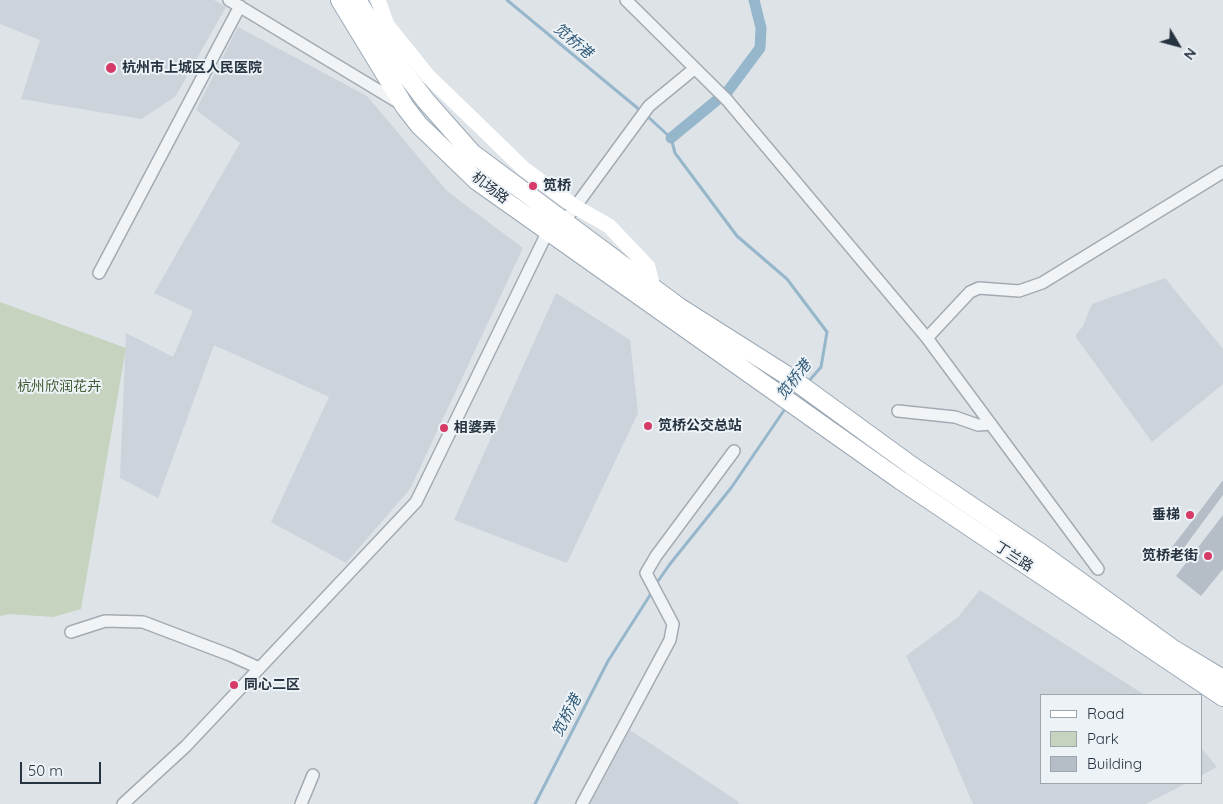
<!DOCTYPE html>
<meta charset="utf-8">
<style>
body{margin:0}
#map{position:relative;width:1223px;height:804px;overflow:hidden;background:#dee3e8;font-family:Quicksand,sans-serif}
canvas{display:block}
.legend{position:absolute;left:1040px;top:694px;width:162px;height:90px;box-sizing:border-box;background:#edf2f6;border:1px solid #9da6ad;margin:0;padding:6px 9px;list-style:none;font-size:15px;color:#263340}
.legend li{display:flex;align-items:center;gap:10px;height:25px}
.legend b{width:25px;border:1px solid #9da6ad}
.north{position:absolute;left:1153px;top:20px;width:50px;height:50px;-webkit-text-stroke:4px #edf2f6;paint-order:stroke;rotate:127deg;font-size:14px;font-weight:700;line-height:20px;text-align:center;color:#263340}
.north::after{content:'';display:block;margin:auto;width:18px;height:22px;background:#263340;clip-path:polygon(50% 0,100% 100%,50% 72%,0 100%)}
.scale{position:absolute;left:20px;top:762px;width:81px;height:22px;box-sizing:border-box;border:2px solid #263340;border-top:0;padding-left:6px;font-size:15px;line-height:18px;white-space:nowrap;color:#263340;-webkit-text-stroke:4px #edf2f6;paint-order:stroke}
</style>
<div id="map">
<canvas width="1223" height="804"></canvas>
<ul class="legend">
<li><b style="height:6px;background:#fff"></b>Road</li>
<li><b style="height:14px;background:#c6d3be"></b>Park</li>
<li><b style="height:14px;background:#b5bdc6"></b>Building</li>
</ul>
<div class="north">N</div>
<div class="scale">50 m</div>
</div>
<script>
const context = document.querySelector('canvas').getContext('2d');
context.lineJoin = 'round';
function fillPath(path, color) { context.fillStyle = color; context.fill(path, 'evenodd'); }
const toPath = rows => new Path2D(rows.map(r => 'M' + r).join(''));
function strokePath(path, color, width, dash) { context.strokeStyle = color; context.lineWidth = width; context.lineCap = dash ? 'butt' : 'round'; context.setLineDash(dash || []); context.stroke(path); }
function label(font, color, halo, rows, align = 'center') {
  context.font = font + ' Quicksand,"Noto Sans SC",sans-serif'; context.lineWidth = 4; context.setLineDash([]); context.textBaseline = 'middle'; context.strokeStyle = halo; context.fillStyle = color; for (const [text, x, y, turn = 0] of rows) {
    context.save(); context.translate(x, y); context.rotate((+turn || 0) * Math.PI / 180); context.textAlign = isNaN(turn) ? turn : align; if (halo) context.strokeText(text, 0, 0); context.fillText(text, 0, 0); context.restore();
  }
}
fillPath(toPath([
 [0,0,214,0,226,7,175,97,141,119,21,99,40,40,0,24],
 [238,27,367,96,447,191,523,248,410,489,346,563,271,522,329,397,214,345,158,498,120,478,126,333,173,357,193,311,154,293,240,143,196,110],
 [1165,278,1223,349,1223,384,1152,442,1075,336,1083,326,1092,304],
 [556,293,630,340,638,413,567,563,454,520],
 [980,590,1145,695,1042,695,1042,783,1187,783,1146,804,973,804,937,720,906,656,958,617],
 [630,730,739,802,738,804,590,804],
 [1202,749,1217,767,1202,775]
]), '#ccd3db');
fillPath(toPath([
 [0,302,126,348,81,609,53,617,9,614,0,616]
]), '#c6d3be');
strokePath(toPath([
 [507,0,641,111],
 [646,115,671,138,675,153,737,236,787,279,827,332,821,367,808,382],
 [656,584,670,564,731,488,787,406],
 [535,804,608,661,652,592]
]), '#96b7cb', 3);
strokePath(toPath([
 [671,138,728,91,760,48,761,28,754,0]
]), '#96b7cb', 11);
fillPath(toPath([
 [1223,480,1223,495,1180,553,1172,547,1193,520,1186,515,1189,511,1196,516],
 [1223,515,1223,569,1201,596,1176,576]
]), '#b5bdc6');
const street = toPath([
 [229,0,401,104],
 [626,0,727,100,927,338,1098,569],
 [564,222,649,106,694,69],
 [99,273,240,6],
 [927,338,970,292,979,288,1019,291,1042,283,1223,172],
 [898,411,955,417,978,425,990,424],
 [71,632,105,621,143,622,230,655,259,668],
 [123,804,186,746,416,502,548,231],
 [301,804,313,775],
 [582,804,670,640,673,624,646,573,656,556,734,451]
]);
const primary = toPath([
 [340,0,405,107,419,125,477,181,900,480,1223,697],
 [357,0,391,55,426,101,472,153,679,307,791,378,912,466,1041,553,1173,649,1223,679]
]);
strokePath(street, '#a3abb2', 14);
strokePath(primary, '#9ca9b5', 20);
strokePath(street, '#f1f4f7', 11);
strokePath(toPath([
 [378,0,387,25,428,76,523,168,574,206,609,226,648,267,653,288]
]), '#fff', 15);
strokePath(primary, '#fff', 18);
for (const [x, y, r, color] of [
 [111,68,6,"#d63a66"],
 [533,186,5,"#d63a66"],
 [648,426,5,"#d63a66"],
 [444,428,5,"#d63a66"],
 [1190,515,5,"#d63a66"],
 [1208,556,5,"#d63a66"],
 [234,685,5,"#d63a66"]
]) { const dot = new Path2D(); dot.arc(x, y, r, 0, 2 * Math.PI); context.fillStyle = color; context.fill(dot); strokePath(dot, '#edf2f6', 2); }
label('bold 14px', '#263340', '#edf2f6', [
 ["杭州市上城区人民医院",122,68],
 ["笕桥",543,186],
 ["笕桥公交总站",658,426],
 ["相婆弄",454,428],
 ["垂梯",1180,515,"right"],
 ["笕桥老街",1198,556,"right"],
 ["同心二区",244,685]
], 'left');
label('14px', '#263340', '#edf2f6', [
 ["机场路",490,188,37],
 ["丁兰路",1014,557,33]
]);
label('14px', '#405d33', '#edf2f6', [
 ["杭州欣润花卉",59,387]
]);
label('italic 15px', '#2e5876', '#edf2f6', [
 ["笕桥港",573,41,40],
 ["笕桥港",794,380,-52],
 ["笕桥港",567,716,-63]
]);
</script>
